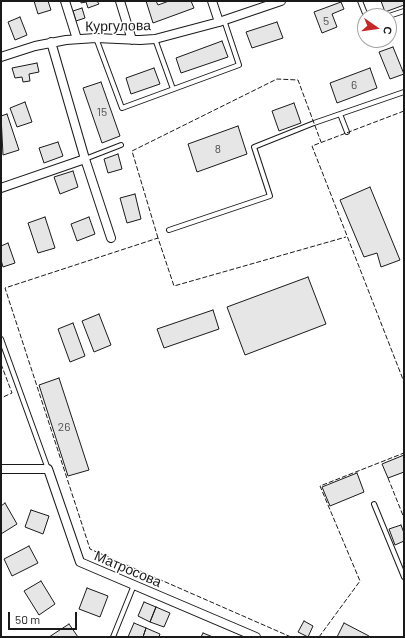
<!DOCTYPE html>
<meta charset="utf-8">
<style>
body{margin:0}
#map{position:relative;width:405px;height:638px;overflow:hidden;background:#fff;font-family:Barlow,sans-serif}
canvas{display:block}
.frame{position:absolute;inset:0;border:2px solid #1a1a1a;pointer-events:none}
.north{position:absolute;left:357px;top:8px;width:40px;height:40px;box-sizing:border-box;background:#fff;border:1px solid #a3a3a3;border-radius:50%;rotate:103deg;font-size:11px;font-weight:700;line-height:16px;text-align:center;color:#1a1a1a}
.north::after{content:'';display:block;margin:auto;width:14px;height:18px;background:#c62828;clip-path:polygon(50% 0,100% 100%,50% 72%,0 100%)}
.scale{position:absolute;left:8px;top:612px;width:69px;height:18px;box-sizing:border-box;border:2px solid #1a1a1a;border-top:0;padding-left:5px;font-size:12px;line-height:14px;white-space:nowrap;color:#1a1a1a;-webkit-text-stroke:3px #fff;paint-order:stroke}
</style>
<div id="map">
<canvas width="405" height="638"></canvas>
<div class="frame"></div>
<div class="north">С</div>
<div class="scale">50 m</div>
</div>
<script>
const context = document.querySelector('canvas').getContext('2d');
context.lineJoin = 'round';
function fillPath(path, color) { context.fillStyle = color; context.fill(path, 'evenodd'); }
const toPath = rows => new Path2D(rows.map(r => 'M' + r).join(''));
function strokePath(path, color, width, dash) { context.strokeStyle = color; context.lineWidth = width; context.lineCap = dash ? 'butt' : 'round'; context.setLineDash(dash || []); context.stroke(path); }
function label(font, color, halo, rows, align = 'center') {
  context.font = font + ' Barlow,sans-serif'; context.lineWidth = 3; context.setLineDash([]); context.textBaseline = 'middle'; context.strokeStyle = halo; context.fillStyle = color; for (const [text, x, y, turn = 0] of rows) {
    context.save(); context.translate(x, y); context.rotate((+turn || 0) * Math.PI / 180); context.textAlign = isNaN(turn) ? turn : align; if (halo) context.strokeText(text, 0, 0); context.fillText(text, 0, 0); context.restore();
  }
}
const building = toPath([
 [34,1,48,1,51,10,38,14,34,1],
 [81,1,97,1,99,4,88,8,86,2,81,3,81,1],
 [146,1,156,1,158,5,169,1,191,1,194,8,153,23,146,1],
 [381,1,404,1,404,5,385,12,381,1],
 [341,2,344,9,332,14,337,27,322,33,314,12,341,2],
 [82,8,85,18,76,21,73,11,82,8],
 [20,17,27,35,15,40,8,22,20,17],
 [277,22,283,38,252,48,246,32,277,22],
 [222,41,228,57,181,73,176,58,222,41],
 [393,47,404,74,390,79,379,52,393,47],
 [37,63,39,72,29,74,30,81,23,82,22,77,15,78,12,68,37,63],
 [154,68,160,84,131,94,126,78,154,68],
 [370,68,377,88,337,103,330,83,370,68],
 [101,82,120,136,102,143,83,88,101,82],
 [25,102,32,122,17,127,10,108,25,102],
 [294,103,301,123,279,131,272,111,294,103],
 [7,114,19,150,3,155,1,116,7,114],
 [238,126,247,154,197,172,188,144,238,126],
 [58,142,63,156,44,163,39,148,58,142],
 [118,154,122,169,108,173,104,159,118,154],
 [73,171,78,187,60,194,54,177,73,171],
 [370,187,400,260,381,267,377,253,364,257,340,200,370,187],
 [135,194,141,219,127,223,120,198,135,194],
 [45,217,55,248,38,253,28,223,45,217],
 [89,217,95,234,77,241,71,224,89,217],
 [8,243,15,263,3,267,1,260,1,246,8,243],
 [308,277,326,324,245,355,227,307,308,277],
 [213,310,219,329,164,348,157,329,213,310],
 [99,314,111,345,94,352,82,321,99,314],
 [73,323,85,356,70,362,58,329,73,323],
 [59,378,89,470,68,476,39,385,59,378],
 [404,455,404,472,388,478,382,464,404,455],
 [357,473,364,492,330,506,322,487,357,473],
 [5,503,17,524,1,534,1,506,5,503],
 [31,510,49,516,43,534,25,527,31,510],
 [401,525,404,533,404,541,395,545,389,529,401,525],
 [29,546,38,563,12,576,4,559,29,546],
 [41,581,55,604,39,615,24,591,41,581],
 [87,588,108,596,100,617,79,609,87,588],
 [144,602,156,607,150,622,138,616,144,602],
 [156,607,170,613,164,627,150,622,156,607],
 [304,621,313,626,308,637,298,632,304,621],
 [134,623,146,628,143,637,128,637,134,623],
 [344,623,369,636,368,637,337,637,344,623],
 [69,624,78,637,49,637,69,624],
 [146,628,160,634,159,637,143,637,146,628],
 [203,633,213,637,201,637,203,633]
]);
fillPath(building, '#e6e6e6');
strokePath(building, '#1a1a1a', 1);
const service = toPath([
 [360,1,366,16],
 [389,16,404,11],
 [96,38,122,108,239,65,224,20],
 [155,39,173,89],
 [340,114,347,132],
 [85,159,121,145],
 [169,230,270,196,254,147,314,123,404,92],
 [1,339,48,469],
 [374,504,404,577],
 [113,637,134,585]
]);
const minor = toPath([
 [65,1,77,39],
 [120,1,132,40],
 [212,1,219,22],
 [51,42,85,159,111,238],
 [1,57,35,46,66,40,96,38,140,40,155,39,219,22,281,1],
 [1,188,85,159],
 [1,469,48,469,80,562,256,637]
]);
strokePath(service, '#1a1a1a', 6);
strokePath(minor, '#1a1a1a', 10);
strokePath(service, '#fff', 4);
strokePath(minor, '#fff', 8);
strokePath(toPath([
 [404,111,312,146,404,382],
 [158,238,132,151,277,79,298,80,321,142],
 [1,364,12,393,1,398],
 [388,478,404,518],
 [291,637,90,549,5,288,158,238,174,286,346,237],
 [319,637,360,581,320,486,404,453]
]), '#1a1a1a', 1, [5, 2]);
label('12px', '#4d4d4d', null, [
 ["5",326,21],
 ["6",354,85],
 ["15",102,112],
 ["8",218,149],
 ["26",64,427]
]);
label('14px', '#1a1a1a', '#fff', [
 ["Кургулова",118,26,-1],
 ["Матросова",128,569,23]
]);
</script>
